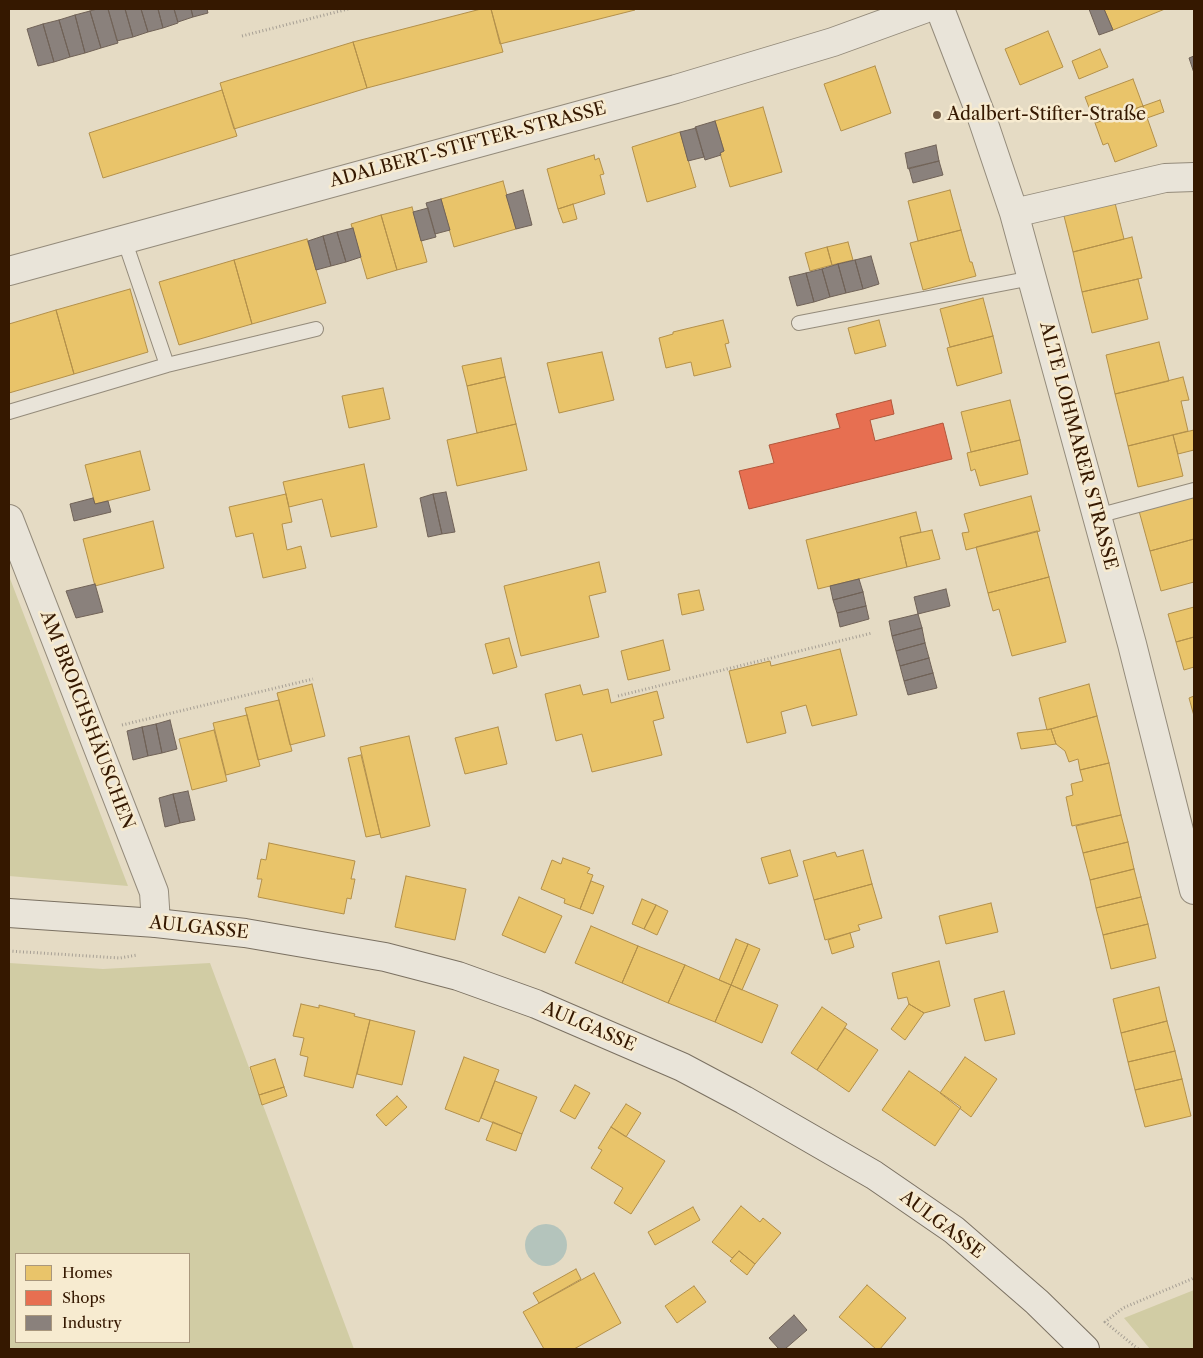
<!DOCTYPE html>
<meta charset="utf-8">
<style>
body{margin:0}
#map{position:relative;width:1203px;height:1358px;overflow:hidden;background:#e5dbc4;font-family:"Libre Caslon Text",serif}
canvas{display:block}
.frame{position:absolute;inset:0;border:10px solid #351800;pointer-events:none}
.legend{position:absolute;left:15px;top:1253px;width:175px;height:90px;box-sizing:border-box;background:#f7ebd0;border:1px solid #a9977d;margin:0;padding:6px 9px;list-style:none;font-size:15px;color:#351800}
.legend li{display:flex;align-items:center;gap:10px;height:25px}
.legend b{width:25px;border:1px solid #a9977d}
</style>
<div id="map">
<canvas width="1203" height="1358"></canvas>
<div class="frame"></div>
<ul class="legend">
<li><b style="height:14px;background:#e9c46a"></b>Homes</li>
<li><b style="height:14px;background:#e76f51"></b>Shops</li>
<li><b style="height:14px;background:#8a817c"></b>Industry</li>
</ul>
</div>
<script>
const context = document.querySelector('canvas').getContext('2d');
context.lineJoin = 'round';
function fillPath(path, color) { context.fillStyle = color; context.fill(path, 'evenodd'); }
const toPath = rows => new Path2D(rows.map(r => 'M' + r).join(''));
function strokePath(path, color, width, dash) { context.strokeStyle = color; context.lineWidth = width; context.lineCap = dash ? 'butt' : 'round'; context.setLineDash(dash || []); context.stroke(path); }
function label(font, color, halo, rows, align = 'center') {
  context.font = font + ' "Libre Caslon Text",serif'; context.lineWidth = 5; context.setLineDash([]); context.textBaseline = 'middle'; context.strokeStyle = halo; context.fillStyle = color; for (const [text, x, y, turn = 0] of rows) {
    context.save(); context.translate(x, y); context.rotate((+turn || 0) * Math.PI / 180); context.textAlign = isNaN(turn) ? turn : align; if (halo) context.strokeText(text, 0, 0); context.fillText(text, 0, 0); context.restore();
  }
}
fillPath(toPath([
 [9,576,128,886,9,876],
 [9,963,103,969,210,963,354,1349,9,1349],
 [16,1254,189,1254,189,1342,16,1342],
 [1194,1290,1194,1349,1150,1349,1124,1318]
]), '#d1cca4');
fillPath(toPath([
 '525 1245a21 21 0 1 1 42 0a21 21 0 1 1-42 0Z'
]), '#b4c4bc');
const homes = toPath([
 [481,9,491,9,503,52,367,88,353,42,481,9],
 [491,9,635,9,635,10,500,44,491,9],
 [1104,9,1165,9,1113,30,1104,9],
 [1048,31,1063,67,1020,85,1005,49,1048,31],
 [353,42,367,88,234,129,220,83,353,42],
 [1100,49,1108,67,1079,79,1072,61,1100,49],
 [875,66,891,113,841,131,824,84,875,66],
 [1133,79,1143,106,1095,123,1085,97,1133,79],
 [222,90,237,136,103,178,89,133,222,90],
 [1160,100,1164,112,1147,118,1143,106,1160,100],
 [1143,106,1157,146,1115,162,1108,143,1103,145,1095,123,1143,106],
 [763,107,782,172,730,187,720,153,724,151,715,121,763,107],
 [680,132,696,187,647,202,632,147,680,132],
 [594,155,595,160,599,158,604,174,600,175,605,194,558,209,547,169,594,155],
 [503,181,516,229,454,247,441,199,503,181],
 [950,190,961,230,918,241,908,201,950,190],
 [1114,199,1124,239,1073,252,1063,212,1114,199],
 [573,204,577,219,563,223,558,209,573,204],
 [412,207,427,262,397,270,381,215,412,207],
 [381,215,397,270,367,279,351,224,381,215],
 [961,230,970,262,972,262,976,276,923,290,910,243,961,230],
 [1132,237,1142,278,1082,292,1073,252,1132,237],
 [307,239,326,303,252,324,234,260,307,239],
 [848,242,853,260,832,265,827,247,848,242],
 [827,247,832,265,810,271,805,253,827,247],
 [234,260,252,324,179,345,159,282,234,260],
 [1138,279,1148,319,1092,333,1082,292,1138,279],
 [130,289,148,352,74,374,56,310,130,289],
 [983,298,993,336,950,347,940,309,983,298],
 [56,310,74,374,9,393,9,324,56,310],
 [723,320,729,343,725,344,731,367,694,376,691,362,666,368,659,338,673,334,673,332,723,320],
 [879,320,886,346,855,354,848,328,879,320],
 [993,336,1002,373,957,386,947,348,993,336],
 [1159,342,1169,381,1115,394,1106,355,1159,342],
 [602,352,614,400,559,413,547,363,602,352],
 [501,358,505,377,467,386,462,366,501,358],
 [505,377,516,424,477,433,467,386,505,377],
 [1183,377,1189,400,1181,401,1188,431,1128,446,1115,394,1183,377],
 [383,388,390,419,349,428,342,396,383,388],
 [1010,400,1020,440,971,452,961,412,1010,400],
 [516,424,527,470,457,486,447,440,516,424],
 [1194,430,1194,450,1178,454,1173,435,1194,430],
 [1173,435,1183,476,1138,487,1128,446,1173,435],
 [1020,440,1028,474,980,486,975,469,971,471,967,453,1020,440],
 [140,451,150,490,95,504,85,465,140,451],
 [364,464,377,527,331,537,322,499,289,507,283,482,364,464],
 [286,494,292,522,282,524,287,550,301,546,306,568,263,578,253,533,236,537,229,507,286,494],
 [1194,495,1194,539,1150,551,1139,511,1194,495],
 [1031,496,1040,531,966,550,962,533,969,532,964,514,1031,496],
 [916,512,921,532,900,537,907,567,818,589,806,540,916,512],
 [153,521,164,568,95,586,83,539,153,521],
 [932,530,940,559,907,567,900,537,932,530],
 [1037,531,1049,577,988,593,976,547,1037,531],
 [1194,539,1194,582,1161,591,1150,551,1194,539],
 [599,562,606,592,589,596,599,637,521,656,504,586,599,562],
 [1049,577,1066,642,1012,656,999,609,993,611,988,593,1049,577],
 [699,590,704,610,682,615,678,594,699,590],
 [1194,607,1194,637,1176,642,1168,614,1194,607],
 [1194,637,1194,667,1184,670,1176,642,1194,637],
 [509,638,517,667,493,674,485,644,509,638],
 [663,640,670,670,628,680,621,651,663,640],
 [840,649,857,715,812,726,806,705,781,712,786,733,747,743,729,671,770,661,771,666,840,649],
 [312,684,325,736,290,745,277,693,312,684],
 [1089,684,1097,716,1047,730,1039,698,1089,684],
 [580,685,583,695,608,689,611,703,657,691,664,718,653,721,662,755,592,772,582,734,556,741,545,694,580,685],
 [1194,696,1194,716,1189,698,1194,696],
 [279,700,292,751,258,760,245,708,279,700],
 [247,715,260,766,226,775,213,723,247,715],
 [1097,716,1109,763,1080,770,1078,759,1069,762,1065,751,1056,744,1051,729,1097,716],
 [498,727,507,764,465,774,455,738,498,727],
 [1051,729,1056,744,1021,749,1017,733,1051,729],
 [214,730,227,781,192,790,179,739,214,730],
 [409,736,430,826,381,838,360,747,409,736],
 [361,755,380,834,366,837,348,758,361,755],
 [1109,763,1121,815,1072,826,1066,797,1073,795,1071,784,1083,781,1080,770,1109,763],
 [1121,815,1128,842,1083,853,1076,826,1121,815],
 [1128,842,1134,869,1090,880,1083,853,1128,842],
 [269,843,355,861,351,879,355,879,351,899,347,898,344,914,258,897,262,879,257,879,261,859,266,860,269,843],
 [790,850,798,876,769,884,761,858,790,850],
 [863,850,872,884,814,900,803,861,835,852,837,857,863,850],
 [563,858,590,868,587,873,593,875,580,909,564,903,565,899,541,889,552,860,561,864,563,858],
 [1134,869,1141,897,1096,908,1090,880,1134,869],
 [406,876,466,889,455,940,395,927,406,876],
 [591,881,604,886,593,914,580,909,591,881],
 [872,884,882,918,858,925,860,930,825,940,814,900,872,884],
 [519,897,562,916,545,953,502,935,519,897],
 [1141,897,1148,924,1103,935,1096,908,1141,897],
 [642,899,656,905,644,929,632,924,642,899],
 [991,903,998,932,946,944,939,916,991,903],
 [656,905,668,911,657,935,644,929,656,905],
 [1148,924,1156,958,1111,969,1103,935,1148,924],
 [591,926,638,946,622,983,575,963,591,926],
 [850,933,854,947,832,954,828,940,850,933],
 [736,939,748,944,731,985,719,980,736,939],
 [748,944,760,949,742,990,731,985,748,944],
 [638,946,685,965,668,1003,622,983,638,946],
 [939,961,950,1006,924,1013,909,1004,907,997,898,999,892,973,939,961],
 [685,965,731,985,715,1022,668,1003,685,965],
 [731,985,778,1005,762,1043,715,1022,731,985],
 [1159,987,1167,1021,1121,1033,1113,999,1159,987],
 [1004,991,1015,1034,985,1041,974,999,1004,991],
 [301,1004,319,1008,319,1005,355,1014,354,1016,370,1020,353,1088,304,1076,308,1057,300,1055,304,1038,293,1036,301,1004],
 [909,1004,924,1013,905,1040,891,1029,909,1004],
 [822,1007,847,1024,817,1070,791,1053,822,1007],
 [370,1020,415,1031,402,1085,357,1074,370,1020],
 [1167,1021,1175,1051,1128,1062,1121,1033,1167,1021],
 [845,1028,878,1050,849,1092,817,1070,845,1028],
 [1175,1051,1182,1079,1135,1090,1128,1062,1175,1051],
 [464,1057,499,1070,479,1122,445,1109,464,1057],
 [965,1057,997,1079,971,1117,940,1093,965,1057],
 [275,1059,284,1087,259,1095,250,1067,275,1059],
 [909,1071,961,1107,935,1146,882,1110,909,1071],
 [1182,1079,1191,1116,1145,1127,1135,1090,1182,1079],
 [495,1081,537,1097,522,1134,481,1118,495,1081],
 [575,1085,590,1093,575,1119,560,1111,575,1085],
 [284,1087,287,1096,262,1105,259,1095,284,1087],
 [397,1096,407,1107,386,1126,376,1115,397,1096],
 [626,1104,641,1113,626,1137,611,1127,626,1104],
 [493,1122,522,1134,516,1151,486,1140,493,1122],
 [611,1127,665,1161,631,1214,614,1203,623,1188,591,1168,602,1150,598,1148,611,1127],
 [741,1206,760,1222,763,1218,781,1233,755,1264,739,1251,732,1258,712,1242,741,1206],
 [693,1207,700,1220,655,1245,648,1232,693,1207],
 [739,1251,755,1264,747,1275,730,1261,739,1251],
 [576,1269,581,1279,539,1303,533,1293,576,1269],
 [594,1273,621,1323,574,1349,544,1349,523,1312,594,1273],
 [867,1285,906,1318,880,1349,876,1349,839,1317,867,1285],
 [694,1286,706,1302,677,1323,665,1306,694,1286]
]);
fillPath(homes, '#e9c46a');
strokePath(homes, '#b3904a', 1);
const shops = toPath([
 [891,400,894,414,870,420,875,441,943,423,952,459,749,509,739,471,774,463,769,445,840,428,836,414,891,400]
]);
fillPath(shops, '#e76f51');
strokePath(shops, '#b25539', 1);
const industry = toPath([
 [97,9,108,9,118,43,101,48,90,11,97,9],
 [108,9,125,9,133,37,117,41,108,9],
 [125,9,141,9,148,32,133,37,125,9],
 [141,9,158,9,163,28,148,32,141,9],
 [158,9,174,9,178,23,163,28,158,9],
 [174,9,191,9,193,17,178,22,174,9],
 [191,9,207,9,208,13,193,17,191,9],
 [1089,9,1104,9,1113,30,1099,35,1089,9],
 [90,11,101,48,85,53,75,15,90,11],
 [75,15,85,53,70,57,59,20,75,15],
 [59,20,70,57,54,62,43,24,59,20],
 [43,24,54,62,38,66,27,29,43,24],
 [1194,56,1194,73,1189,58,1194,56],
 [715,121,724,151,720,153,721,155,705,160,695,127,715,121],
 [696,128,704,157,688,161,680,132,696,128],
 [936,145,939,161,908,169,905,153,936,145],
 [939,161,943,175,913,183,909,168,939,161],
 [523,190,532,225,516,229,506,195,523,190],
 [441,199,450,230,435,234,426,203,441,199],
 [428,208,436,237,421,241,413,212,428,208],
 [353,228,361,257,346,262,337,232,353,228],
 [337,232,346,262,331,266,323,236,337,232],
 [323,236,331,266,316,270,308,241,323,236],
 [871,256,879,284,863,289,855,260,871,256],
 [855,260,863,289,846,293,838,264,855,260],
 [838,264,846,293,830,297,822,269,838,264],
 [822,269,830,297,814,302,806,273,822,269],
 [806,273,814,302,797,306,789,277,806,273],
 [446,492,455,532,442,534,433,494,446,492],
 [433,494,442,534,428,537,420,498,433,494],
 [93,498,95,504,108,501,111,512,74,521,70,504,93,498],
 [859,579,863,592,833,600,830,586,859,579],
 [95,584,103,612,76,618,66,591,95,584],
 [946,589,950,606,918,614,914,597,946,589],
 [863,592,866,606,837,613,833,600,863,592],
 [866,606,869,619,840,627,837,613,866,606],
 [918,614,922,628,892,636,889,621,918,614],
 [922,628,925,643,896,651,892,636,922,628],
 [925,643,929,658,900,666,896,651,925,643],
 [929,658,933,673,904,681,900,666,929,658],
 [933,673,937,688,908,695,904,681,933,673],
 [170,720,177,749,162,753,156,724,170,720],
 [156,724,162,753,148,756,142,727,156,724],
 [142,727,148,756,133,760,127,731,142,727],
 [188,791,195,820,180,823,173,794,188,791],
 [173,794,180,823,165,827,159,798,173,794],
 [794,1315,807,1330,785,1349,779,1349,769,1338,794,1315]
]);
fillPath(industry, '#8a817c');
strokePath(industry, '#706257', 1);
const lane = toPath([
 [124,239,167,365],
 [799,323,1032,278],
 [9,412,167,365,316,329],
 [1097,516,1194,490]
]);
const street = toPath([
 [940,9,981,115,1014,213,1132,644,1194,890],
 [1014,213,1165,178,1194,177],
 [9,271,676,89,833,42,924,9],
 [9,519,154,892,156,923]
]);
const secondary = toPath([
 [9,913,156,923,245,933,385,957,458,976,536,1004,682,1067,744,1100,874,1175,954,1230,1037,1302,1085,1349]
]);
strokePath(lane, '#948b7b', 16);
strokePath(street, '#948b7b', 30);
strokePath(secondary, '#7b7162', 30);
strokePath(toPath([
 [242,36,348,9],
 [618,696,872,633],
 [122,725,313,679],
 [9,951,120,958,137,955],
 [1138,1349,1105,1322,1123,1308,1194,1278]
]), '#a69f94', 3, [1, 2.5]);
strokePath(lane, '#e9e4d9', 14);
strokePath(street, '#e9e4d9', 28);
strokePath(secondary, '#e9e4d9', 28);
for (const [x, y, r, color] of [
 [937,115,5,"#735c45"]
]) { const dot = new Path2D(); dot.arc(x, y, r, 0, 2 * Math.PI); context.fillStyle = color; context.fill(dot); strokePath(dot, '#f7ebd0', 2); }
label('18px', '#351800', '#f7ebd0', [
 ["Adalbert-Stifter-Straße",947,115]
], 'left');
label('18px', '#351800', '#f7ebd0', [
 ["ADALBERT-STIFTER-STRASSE",468,145,-15],
 ["ALTE LOHMARER STRASSE",1078,446,75],
 ["AM BROICHSHÄUSCHEN",87,720,69],
 ["AULGASSE",199,928,6],
 ["AULGASSE",589,1027,23],
 ["AULGASSE",942,1225,37]
]);
</script>
